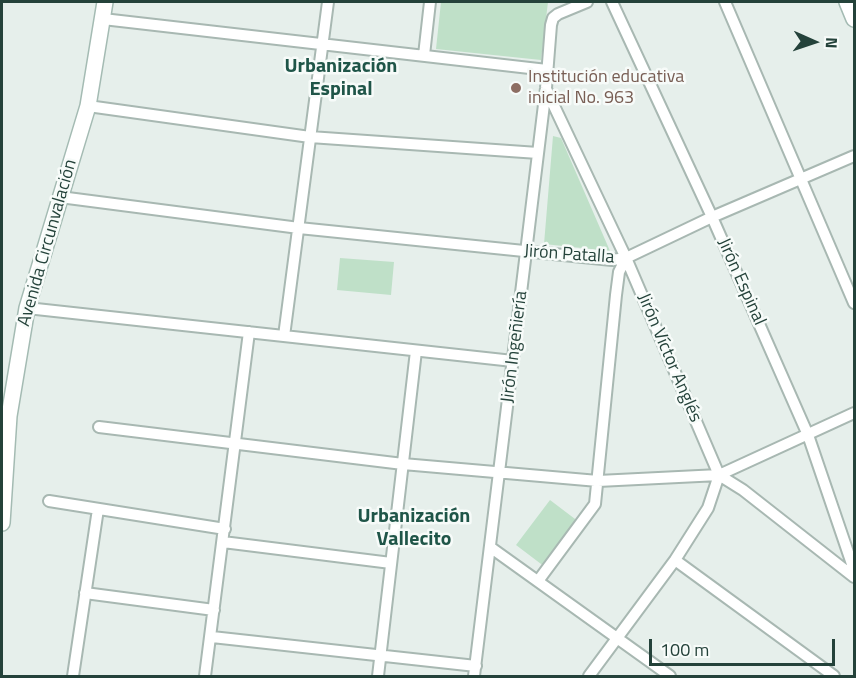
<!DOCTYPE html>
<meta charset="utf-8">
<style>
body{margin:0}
#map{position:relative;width:856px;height:678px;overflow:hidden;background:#e6efeb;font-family:"Titillium Web",sans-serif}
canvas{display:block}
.frame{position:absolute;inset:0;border:3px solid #24423a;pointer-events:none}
.north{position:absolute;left:784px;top:12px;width:60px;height:60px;-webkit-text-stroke:4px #f7fbf9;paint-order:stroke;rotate:93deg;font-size:16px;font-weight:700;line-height:24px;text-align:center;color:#24423a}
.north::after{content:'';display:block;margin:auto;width:21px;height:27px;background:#24423a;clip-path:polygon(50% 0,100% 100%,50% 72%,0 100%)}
.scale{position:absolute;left:649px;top:639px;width:186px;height:27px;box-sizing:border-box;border:3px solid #24423a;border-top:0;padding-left:8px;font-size:18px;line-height:21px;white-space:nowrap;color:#24423a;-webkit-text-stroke:4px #f7fbf9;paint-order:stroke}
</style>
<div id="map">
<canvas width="856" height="678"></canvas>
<div class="frame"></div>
<div class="north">N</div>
<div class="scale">100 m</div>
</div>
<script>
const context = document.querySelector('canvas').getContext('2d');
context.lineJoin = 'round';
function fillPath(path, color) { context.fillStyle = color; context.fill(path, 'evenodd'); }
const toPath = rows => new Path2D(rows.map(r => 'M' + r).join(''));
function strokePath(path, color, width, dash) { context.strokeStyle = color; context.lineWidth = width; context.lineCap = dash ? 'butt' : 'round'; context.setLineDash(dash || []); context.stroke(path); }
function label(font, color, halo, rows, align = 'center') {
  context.font = font + ' "Titillium Web",sans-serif'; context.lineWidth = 5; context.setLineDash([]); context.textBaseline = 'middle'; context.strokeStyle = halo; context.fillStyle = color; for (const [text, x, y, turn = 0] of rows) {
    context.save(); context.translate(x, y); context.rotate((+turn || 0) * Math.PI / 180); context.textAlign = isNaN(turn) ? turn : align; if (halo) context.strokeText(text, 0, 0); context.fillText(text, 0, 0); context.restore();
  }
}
fillPath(toPath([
 [441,2,548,2,541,60,436,49],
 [553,136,561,138,610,251,544,244],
 [340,258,394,262,391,295,337,290],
 [550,500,579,522,545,567,516,545]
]), '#bfe0c8');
const street = toPath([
 [612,2,712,217,808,435,854,570],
 [725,2,854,303],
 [103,19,547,70],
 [424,55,430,2],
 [546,89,626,258,719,475,743,490,854,577],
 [88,106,310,137,538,153],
 [60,197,299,228,612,260,626,258,712,217,854,156],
 [27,308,513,361],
 [284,336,328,2],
 [99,427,403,464,598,481,719,475,854,413],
 [49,501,225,529],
 [223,542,391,563],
 [490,547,670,676],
 [675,560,834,676],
 [538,581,595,504,616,295,619,272,626,258],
 [85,593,214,610],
 [212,637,476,666],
 [73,676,98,509],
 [205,676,249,332],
 [378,676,416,351],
 [474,676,526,252,546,88,551,25,553,18,558,14,587,2],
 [589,676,675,560,708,508,719,475]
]);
const secondary = toPath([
 [847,2,854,19],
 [2,523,9,416,27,308,88,106,105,2]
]);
strokePath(street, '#a8b8b2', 14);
strokePath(secondary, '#a4bbb3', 18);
strokePath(street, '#fff', 10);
strokePath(secondary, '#fff', 15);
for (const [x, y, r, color] of [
 [516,88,6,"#8d6e63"]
]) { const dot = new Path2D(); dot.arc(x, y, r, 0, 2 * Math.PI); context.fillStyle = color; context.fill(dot); strokePath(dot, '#f7fbf9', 2); }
label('18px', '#785e54', '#f7fbf9', [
 ["Institución educativa",528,78],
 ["inicial No. 963",528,99]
], 'left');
label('18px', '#24423a', '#f7fbf9', [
 ["Avenida Circunvalación",48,243,-74],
 ["Jirón Patalla",569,255,4],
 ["Jirón Espinal",741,282,66],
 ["Jirón Ingeñiería",515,347,-83],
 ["Jirón Víctor Anglés",669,358,67]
]);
label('bold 20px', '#1f5548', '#f7fbf9', [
 ["Urbanización",341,67],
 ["Espinal",341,90],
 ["Urbanización",414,517],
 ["Vallecito",414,540]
]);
</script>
